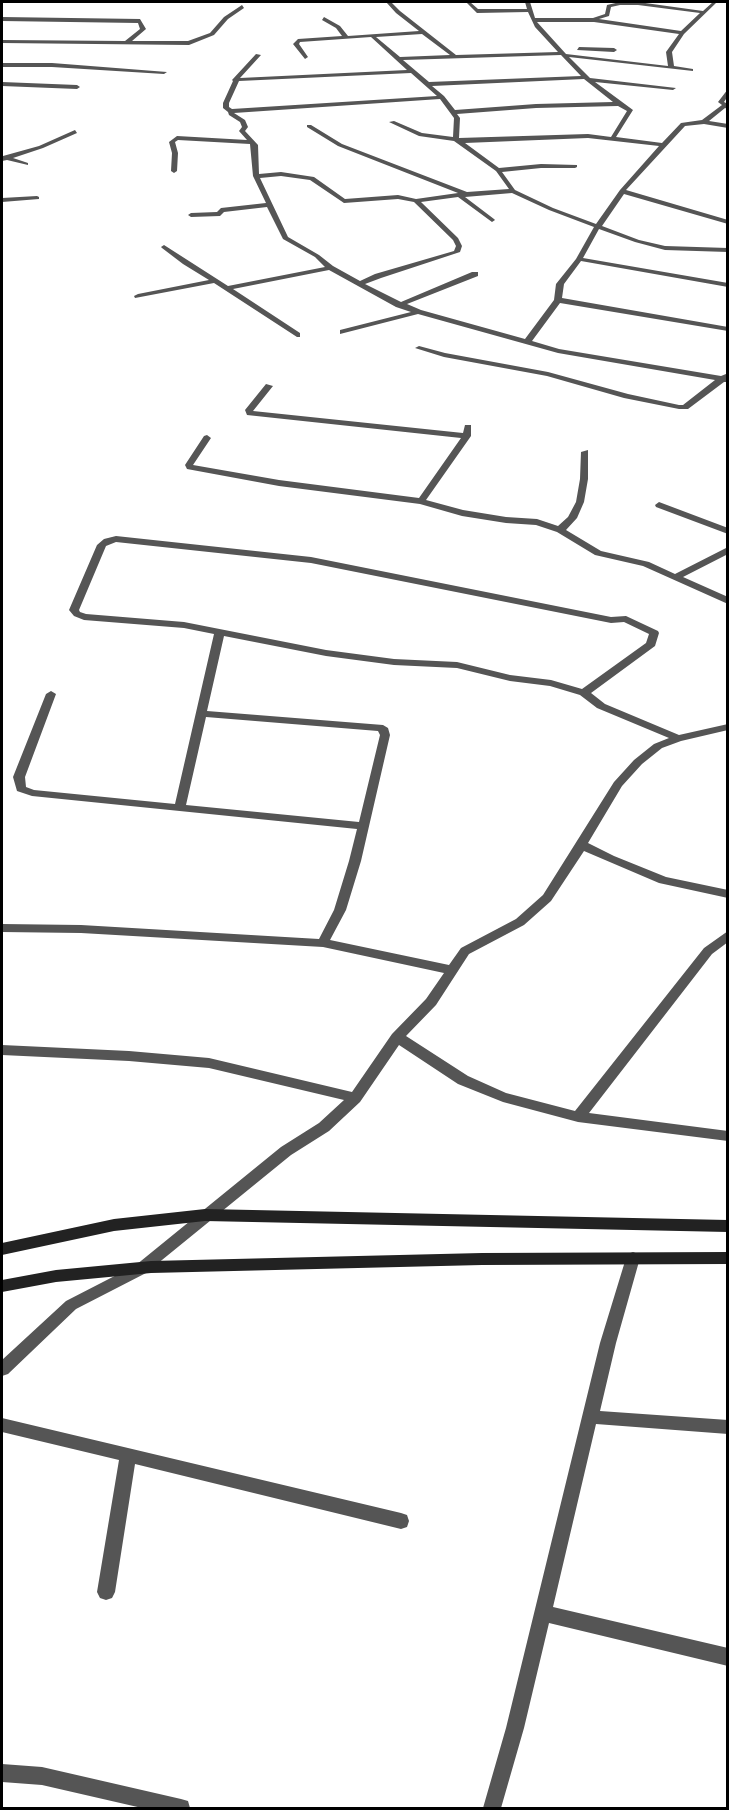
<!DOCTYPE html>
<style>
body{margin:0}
#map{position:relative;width:729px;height:1810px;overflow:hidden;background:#fff;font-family:Commissioner,sans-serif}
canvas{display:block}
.frame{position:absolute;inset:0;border:3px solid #000;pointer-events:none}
</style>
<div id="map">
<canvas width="729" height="1810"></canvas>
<div class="frame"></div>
</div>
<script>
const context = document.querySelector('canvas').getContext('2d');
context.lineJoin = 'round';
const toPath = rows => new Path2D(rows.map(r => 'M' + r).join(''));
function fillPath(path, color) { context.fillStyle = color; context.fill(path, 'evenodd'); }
fillPath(toPath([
 [386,2,391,2,400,11,456,55,558,52,535,27,528,12,477,13,466,2,470,2,478,9,527,9,525,2,530,2,535,18,593,18,605,14,607,5,620,2,638,2,703,11,713,2,717,2,684,34,672,52,674,66,693,69,693,71,569,57,590,78,676,88,673,90,595,82,633,110,616,137,662,143,681,123,702,120,722,105,718,102,728,89,728,96,724,102,728,104,728,109,725,108,709,121,728,124,728,128,704,124,685,126,626,190,728,220,728,224,624,194,602,226,639,240,665,246,728,248,728,252,665,250,635,242,599,229,583,258,728,283,728,287,581,261,564,284,562,298,728,327,728,331,560,303,532,341,559,349,721,376,726,374,728,382,724,382,688,409,679,409,624,398,547,376,444,357,415,348,419,346,445,353,548,372,628,394,679,405,683,405,715,380,558,353,418,314,340,334,340,330,411,312,396,307,329,270,233,289,300,333,300,337,297,337,214,283,135,298,134,296,138,294,209,280,183,264,162,248,161,247,164,245,228,286,325,267,315,257,283,239,267,207,224,212,220,216,191,217,188,215,191,213,217,212,221,208,266,203,253,176,250,144,178,140,175,142,178,153,177,171,174,173,171,171,172,153,169,142,177,136,247,140,239,131,242,127,240,122,229,115,228,112,223,108,223,103,233,81,232,80,256,54,261,55,240,78,407,70,371,37,300,42,299,44,308,57,305,59,293,44,298,39,342,36,336,28,322,20,324,17,340,26,348,36,419,31,396,13,386,2],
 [620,5,638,5,700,13,681,31,599,19,609,16,611,7,620,5],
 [537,22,594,22,679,34,666,52,668,66,566,54,537,22],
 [422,34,450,55,400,57,376,37,422,34],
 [561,55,581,76,429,82,403,60,561,55],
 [411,73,437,96,232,109,229,107,229,103,239,81,411,73],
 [584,79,613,102,536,104,455,110,444,96,432,86,584,79],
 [440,99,454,118,453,137,422,133,394,121,389,122,419,136,454,141,496,171,509,189,467,192,342,144,311,125,307,125,307,127,338,146,458,193,416,199,398,195,345,199,314,177,281,172,259,174,258,145,245,131,248,127,245,120,234,113,440,99],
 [618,106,627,111,611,137,588,134,459,138,460,118,457,114,536,108,618,106],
 [588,138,659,146,620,190,596,224,553,208,515,190,502,172,541,168,575,168,577,167,577,165,541,164,499,168,465,143,588,138],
 [281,176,310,180,344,203,398,199,414,202,453,240,456,246,454,251,375,274,360,281,333,266,319,255,288,237,260,178,281,176],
 [512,193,549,210,594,227,576,259,556,284,554,300,525,339,421,310,407,304,478,276,478,272,472,272,401,302,365,284,381,278,460,252,462,246,458,238,421,202,458,197,492,222,495,220,494,219,465,197,512,193],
 [242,5,244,8,228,19,214,35,189,45,2,43,2,40,125,41,140,29,138,23,2,21,2,17,140,19,146,29,132,41,188,41,210,33,224,17,242,5],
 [579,47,614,48,617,50,614,52,577,50,579,47],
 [2,63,52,63,167,72,164,74,52,67,2,67,2,63],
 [2,82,77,85,80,87,77,89,2,86,2,82],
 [75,130,77,133,43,148,13,158,28,163,28,165,7,160,2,161,3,156,39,146,75,130],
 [37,196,39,197,39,199,2,202,2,198,37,196],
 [266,384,273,386,253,411,463,433,465,425,471,425,471,436,426,500,463,510,506,517,537,519,558,526,568,517,576,502,580,479,581,452,588,450,588,479,584,502,577,518,566,530,601,551,649,562,675,574,728,547,728,554,683,577,728,597,728,604,643,566,595,555,557,532,536,525,506,523,462,516,420,504,279,486,187,469,185,465,204,436,207,435,211,438,193,465,279,480,419,498,461,438,247,415,245,410,266,384],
 [659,502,728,528,728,534,656,507,655,505,659,502],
 [116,536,311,557,611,617,626,616,658,631,659,633,655,646,591,693,605,704,679,735,728,724,728,730,681,741,662,748,642,764,622,786,588,843,614,856,666,877,728,890,728,898,659,883,584,851,551,901,524,925,469,954,436,1005,406,1036,468,1076,506,1093,575,1111,704,948,728,931,728,942,712,954,589,1113,728,1131,728,1141,578,1122,503,1102,458,1084,399,1045,360,1102,329,1131,291,1155,146,1273,76,1309,8,1374,2,1376,2,1360,66,1301,136,1265,281,1147,319,1123,344,1100,209,1068,129,1061,2,1055,2,1045,129,1051,209,1058,352,1092,392,1034,426,999,444,973,323,947,81,933,2,932,2,924,81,925,319,939,334,910,349,861,357,829,32,796,17,791,13,777,46,694,51,691,56,694,25,777,26,787,34,790,175,804,214,634,184,628,84,620,74,616,69,610,97,545,104,539,116,536],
 [116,542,311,563,611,623,624,622,649,634,646,643,582,689,551,680,510,675,457,662,394,659,326,650,184,622,86,614,80,612,79,610,106,546,116,542],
 [224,636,326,656,394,665,457,668,510,681,550,686,580,695,597,708,669,738,654,744,634,760,614,782,543,895,516,919,461,948,449,965,330,940,346,910,361,861,390,735,388,728,383,725,207,711,224,636],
 [206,717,378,731,380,735,359,822,186,805,206,717],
 [633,1252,638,1254,640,1258,616,1343,600,1411,728,1420,728,1434,596,1424,553,1607,728,1648,728,1666,549,1623,524,1728,501,1808,483,1808,506,1728,600,1343,626,1258,628,1254,633,1252],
 [2,1418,401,1513,407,1515,409,1521,407,1527,401,1529,135,1464,115,1592,112,1598,106,1600,100,1598,97,1592,119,1460,2,1432,2,1418],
 [2,1764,42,1767,181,1799,188,1801,190,1808,142,1808,42,1785,2,1782,2,1764]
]), '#555');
fillPath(toPath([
 [205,1209,728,1220,728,1232,205,1221,114,1231,2,1255,2,1243,114,1219,205,1209],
 [728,1252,728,1264,482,1265,151,1273,56,1282,2,1292,2,1280,56,1270,151,1261,482,1253,728,1252]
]), '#222');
</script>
